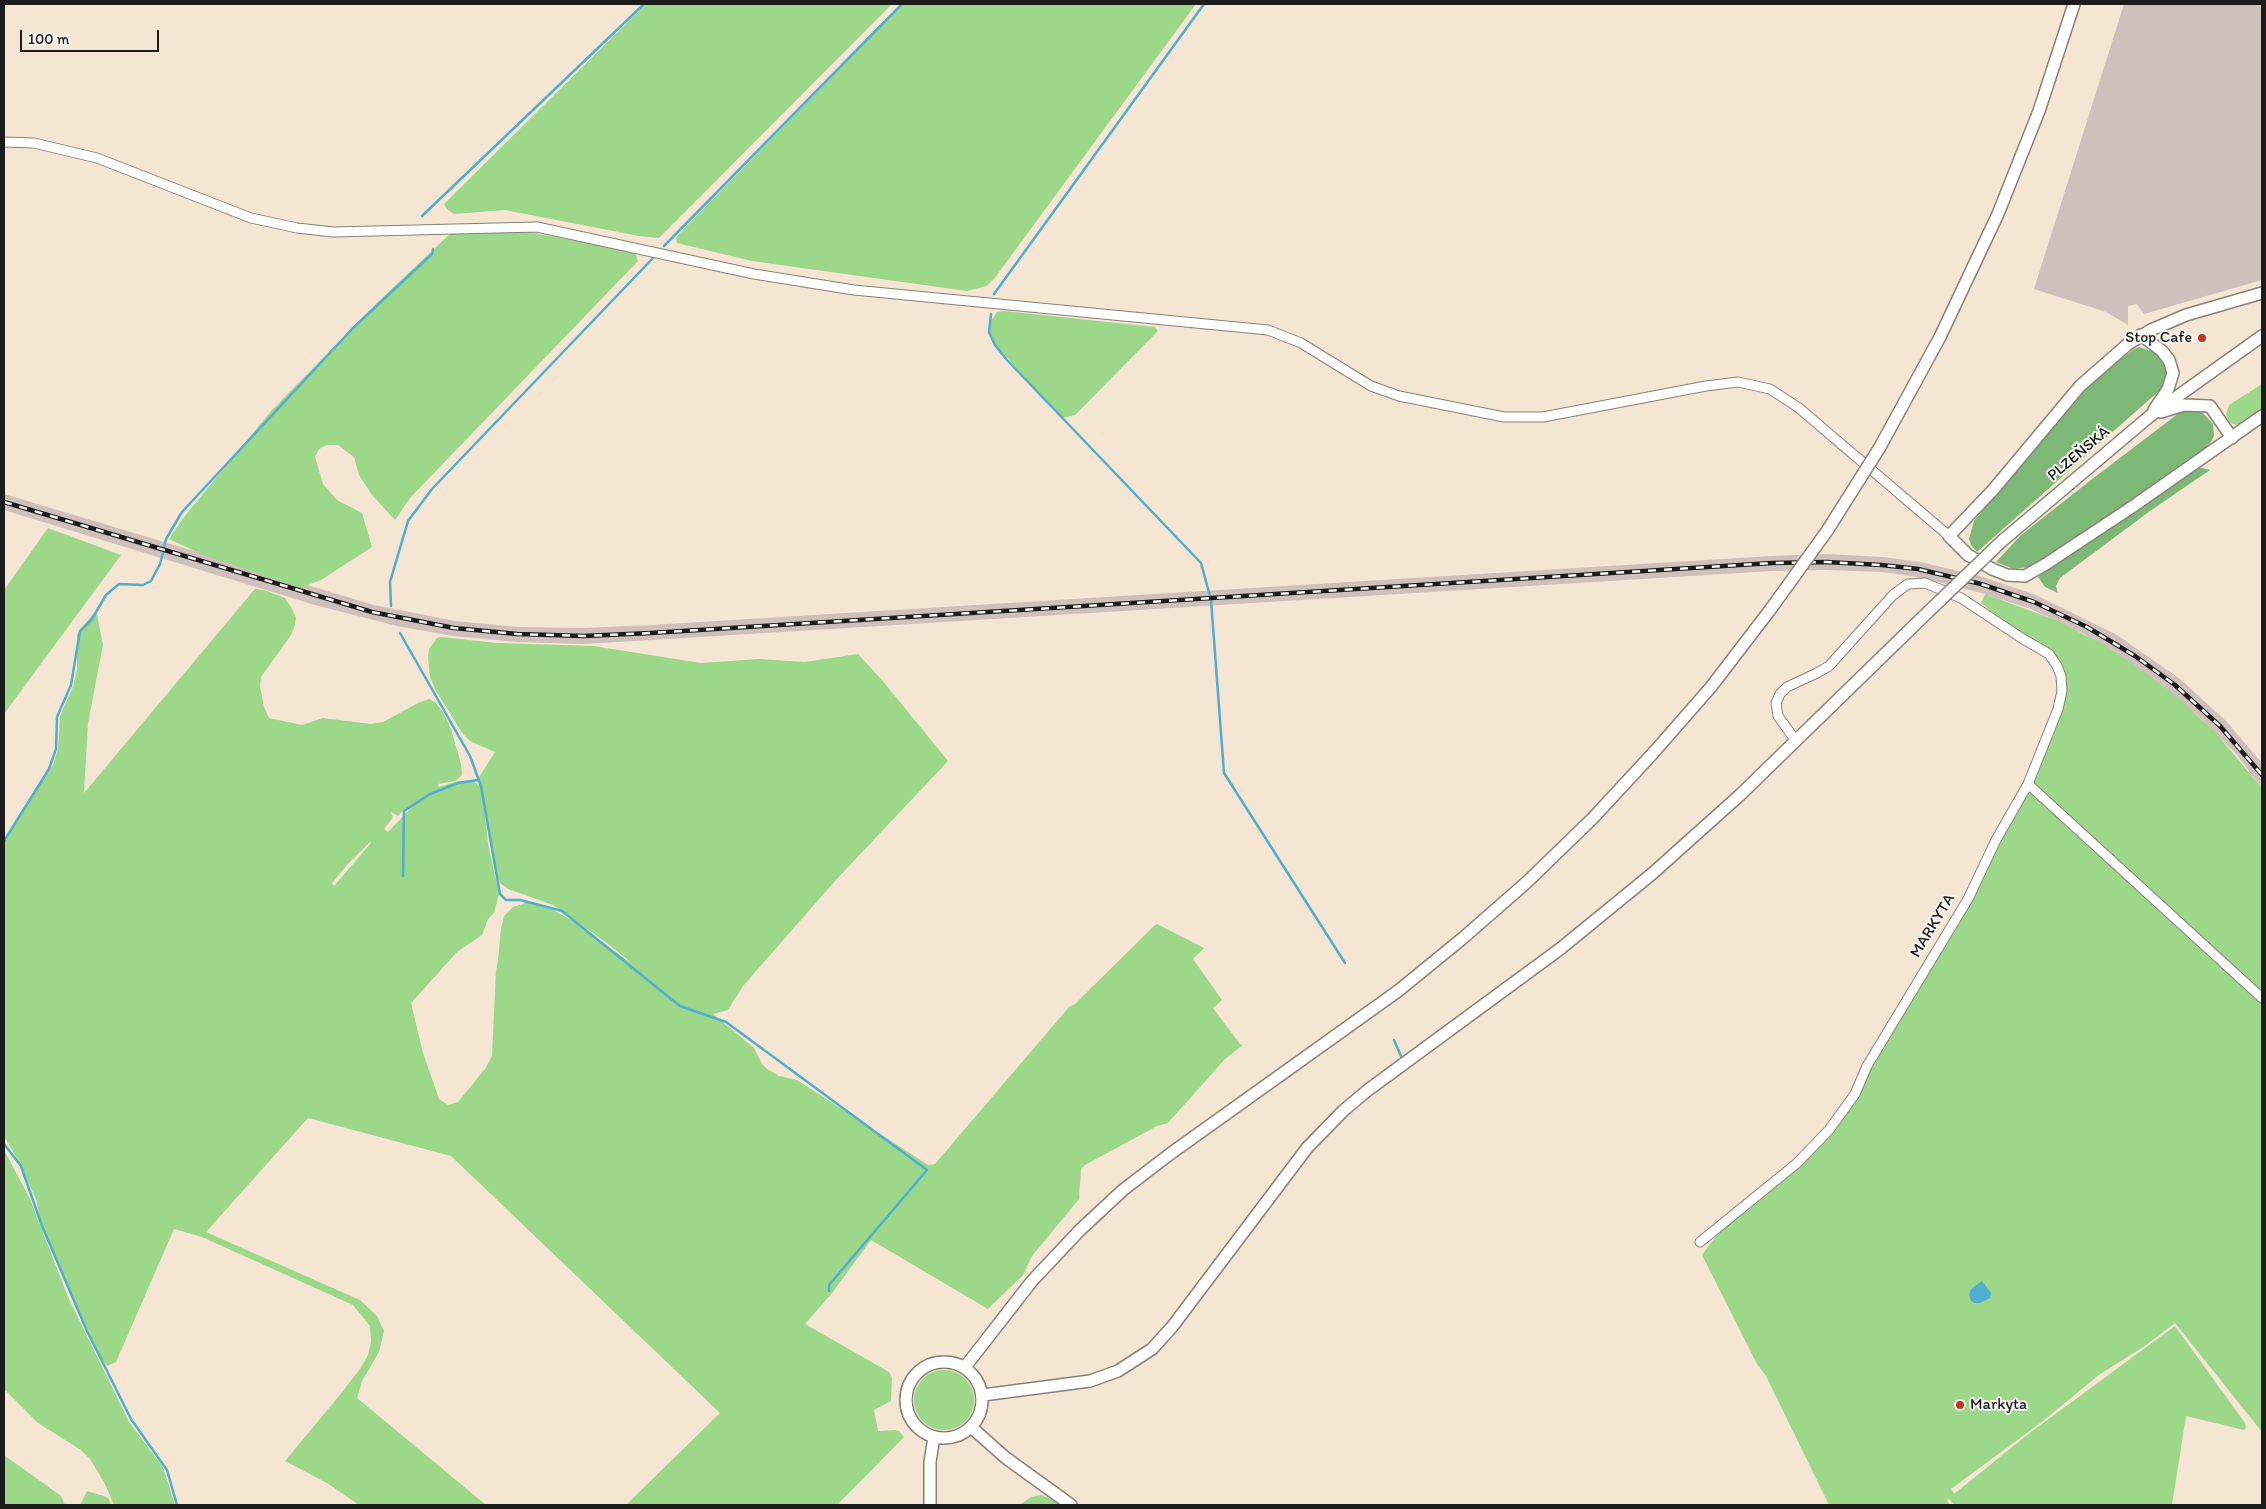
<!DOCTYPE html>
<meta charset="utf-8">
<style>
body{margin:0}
#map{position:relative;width:2266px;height:1509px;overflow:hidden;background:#f4e6d2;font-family:Itim,sans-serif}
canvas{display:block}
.frame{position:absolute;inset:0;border:5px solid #1c1c1c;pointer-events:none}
.scale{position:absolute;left:20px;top:30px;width:139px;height:22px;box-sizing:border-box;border:2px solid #1c1c1c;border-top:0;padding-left:6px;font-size:15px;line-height:18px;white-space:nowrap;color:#1c1c1c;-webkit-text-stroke:4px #f6f6f2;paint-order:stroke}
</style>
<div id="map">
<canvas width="2266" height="1509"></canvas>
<div class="frame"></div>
<div class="scale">100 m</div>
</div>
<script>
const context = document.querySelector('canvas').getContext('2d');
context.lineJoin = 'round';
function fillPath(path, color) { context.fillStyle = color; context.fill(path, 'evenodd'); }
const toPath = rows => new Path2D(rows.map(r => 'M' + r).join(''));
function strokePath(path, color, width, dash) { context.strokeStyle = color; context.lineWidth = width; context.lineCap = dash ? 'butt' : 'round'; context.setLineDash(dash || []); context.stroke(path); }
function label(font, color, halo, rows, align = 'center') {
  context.font = font + ' Itim,sans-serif'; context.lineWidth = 4; context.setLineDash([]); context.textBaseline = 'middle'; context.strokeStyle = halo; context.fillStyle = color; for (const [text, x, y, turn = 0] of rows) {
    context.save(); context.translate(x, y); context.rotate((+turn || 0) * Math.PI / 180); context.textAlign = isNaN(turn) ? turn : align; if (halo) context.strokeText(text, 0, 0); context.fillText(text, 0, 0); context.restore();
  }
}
fillPath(toPath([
 [2124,4,2262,4,2262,280,2144,314,2137,304,2128,306,2128,325,2106,312,2034,289],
 [4,494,374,605,455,621,518,627,584,628,651,625,1771,556,1826,554,1883,557,1920,562,1983,577,2036,595,2117,635,2180,679,2226,721,2262,763,2262,788,2236,754,2197,715,2084,634,2031,609,1978,592,1917,577,1882,572,1826,570,1772,571,652,640,584,644,517,642,453,636,397,626,315,605,4,510]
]), '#cfc0bb');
fillPath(toPath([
 [646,4,892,4,659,238,639,236,505,210,454,214,447,209,444,204],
 [903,4,1196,4,994,279,986,286,967,291,752,261,677,243,676,238,679,234],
 [453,231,523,231,635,252,638,261,410,498,395,520,372,495,359,475,354,457,338,445,327,445,319,449,315,457,323,484,337,500,362,513,372,547,321,580,300,588,201,554,169,539,184,517,272,410,379,301],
 [1004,311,1155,327,1158,331,1075,415,1063,418,1058,415,995,344,990,331,991,321,997,312],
 [2262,384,2262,409,2242,424,2236,425,2229,422,2226,414,2229,405],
 [48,528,121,555,4,714,4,590],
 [255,589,264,590,285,598,291,607,296,618,295,625,291,635,261,677,260,686,264,707,269,718,302,725,323,718,371,724,383,722,418,703,429,699,435,702,443,712,451,729,461,764,462,775,455,781,438,784,439,787,459,781,475,782,480,786,478,779,495,752,470,741,462,733,435,689,430,677,428,658,429,649,437,638,441,637,497,643,593,646,701,663,759,659,805,662,858,654,882,680,948,761,835,881,743,986,728,1010,713,1014,754,1048,762,1064,767,1069,779,1076,797,1080,928,1165,935,1164,1069,1007,1075,1004,1154,926,1157,924,1204,948,1193,959,1222,1000,1213,1008,1240,1044,1243,1045,1225,1059,1168,1123,1157,1126,1085,1165,1081,1169,1079,1199,1032,1256,1023,1275,988,1309,871,1240,832,1293,805,1324,889,1372,892,1378,891,1401,874,1410,878,1431,895,1430,899,1431,904,1437,837,1505,626,1505,720,1413,451,1156,308,1118,206,1232,360,1300,377,1316,384,1331,379,1352,362,1381,357,1398,486,1505,359,1505,327,1483,285,1461,343,1391,360,1369,368,1355,371,1342,370,1326,353,1305,202,1237,174,1229,116,1362,107,1366,101,1358,65,1281,41,1223,36,1199,18,1160,4,1136,4,841,53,765,58,749,60,716,73,687,77,670,77,635,96,610,103,645,88,723,84,793],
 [484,805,488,819,493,862,500,883,508,889,553,905,607,943,635,966,573,921,551,909,539,904,526,903,513,907,504,916,501,929,498,960,496,971,492,1056,485,1069,458,1102,448,1105,439,1099,423,1053,411,1003,457,952,482,935,488,919,494,913,499,894,488,844],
 [412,807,388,832,384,829,393,817,391,812,398,816,405,809],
 [370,842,371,843,334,886,332,883,347,865],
 [1985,594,2058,621,2109,648,2130,662,2170,691,2215,732,2262,788,2262,1432,2175,1323,2142,1348,2100,1374,2043,1421,1951,1489,1954,1494,2031,1432,2175,1326,2245,1423,2246,1428,2244,1430,2186,1416,2172,1505,1954,1505,1949,1499,1947,1501,1950,1505,1829,1505,1766,1376,1757,1364,1702,1255,1731,1216,1829,1131,1968,898,2065,698,2066,676,2057,659,2009,626,1981,603],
 [4,1150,30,1199,68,1297,129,1422,163,1467,175,1505,114,1505,105,1484,90,1459,81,1450,38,1423,4,1389],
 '914 1400a30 30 0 1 1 60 0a30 30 0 1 1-60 0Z',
 [4,1455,61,1496,65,1505,4,1505],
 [87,1491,104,1496,109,1499,111,1505,80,1505],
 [1041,1495,1054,1500,1061,1505,1019,1505,1031,1497]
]), '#9cd78a');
fillPath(toPath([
 [2139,347,2151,351,2161,358,2169,371,2168,383,1977,552,1971,545,1969,539,1974,521,2094,380,2134,349],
 [2190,410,2201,411,2213,424,2214,436,2211,442,2201,452,2046,559,2029,567,2014,569,1996,562,2020,536,2087,483,2179,413],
 [2198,467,2210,470,2150,511,2060,578,2056,586,2058,593,2045,587,2038,577]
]), '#7db876');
fillPath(toPath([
 [1982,1281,1991,1293,1990,1298,1980,1303,1974,1303,1971,1301,1969,1295,1971,1289]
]), '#51aecf');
strokePath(toPath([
 [422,216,644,4],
 [664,246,902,4],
 [994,294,1204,4],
 [991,314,989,332,995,345,1007,360,1201,563,1211,600,1224,773,1345,963],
 [164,547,166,539,182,512,353,328,432,254,433,249],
 [391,606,390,582,408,521,432,489,654,257],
 [400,633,470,756,481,786,500,894,506,900,520,900,562,911,680,1006,726,1022,927,1170,829,1285,829,1291],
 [4,841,49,769,56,749,57,717,71,685,80,631,92,619,106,595,119,584,143,585,151,581,160,564,163,553],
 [403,876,404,811,430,794,458,783,478,780],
 [1394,1040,1401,1056],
 [4,1144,21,1166,42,1226,87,1331,131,1419,167,1470,177,1505]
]), '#51aecf', 2.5);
const minor = toPath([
 [4,142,34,143,97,158,251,218,297,228,333,232,537,227,754,274,854,290,1268,330,1301,343,1371,386,1399,396,1504,417,1543,417,1706,386,1738,382,1770,389,1799,408,1949,536],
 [2028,784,2262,998],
 [1700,1242,1796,1164,1829,1130,1855,1094,1867,1066,1968,899,1996,840,2028,784,2058,709,2062,691,2061,676,2057,666,2049,654,2023,639,1961,598,1925,583,1908,584,1893,595,1829,666,1817,673,1787,687,1780,694,1776,703,1778,716,1796,741]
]);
const major = toPath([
 [2262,293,2186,315,2151,330,2128,344,2080,386,1993,490,1949,536,1968,555,1992,569,2007,575,2025,576,2046,564,2132,507,2262,416],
 [2141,335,2162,351,2169,360,2173,373,2168,389,2154,410],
 [2161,412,2184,405,2210,406,2232,438],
 [1880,447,1940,337,1998,214,2039,111,2074,4],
 [2002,541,2150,416,2262,336],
 '906 1400a38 38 0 1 1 76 0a38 38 0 1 1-76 0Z',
 [965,1367,1032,1281,1080,1230,1123,1190,1170,1154,1398,991,1463,938,1527,882,1593,818,1655,751,1711,687,1770,610],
 [983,1395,1090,1381,1118,1371,1152,1349,1172,1327,1307,1148,1343,1111,1368,1090,1560,949,1653,873,1740,795,1928,612],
 [971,1427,1006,1458,1071,1505],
 [930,1505,930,1462,934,1437]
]);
strokePath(minor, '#888177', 11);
strokePath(major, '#888177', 14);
strokePath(minor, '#fff', 9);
strokePath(major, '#fff', 11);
const rail = toPath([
 [4,502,372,612,454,628,517,634,584,636,651,633,1772,563,1826,562,1882,565,1918,569,1981,584,2034,602,2087,627,2135,656,2175,685,2220,726,2262,775]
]);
strokePath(rail, '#1c1c1c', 4.5);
strokePath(rail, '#f6f6f2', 2.5, [8]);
const majorBridge = toPath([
 [1770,610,1827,531,1880,447],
 [1928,612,2002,541]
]);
strokePath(majorBridge, '#888177', 14, []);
strokePath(majorBridge, '#fff', 11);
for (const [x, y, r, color] of [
 [2202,338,5,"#c8321e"],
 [1960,1405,5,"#c8321e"]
]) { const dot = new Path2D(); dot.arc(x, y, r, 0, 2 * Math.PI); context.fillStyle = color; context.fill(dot); strokePath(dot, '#f6f6f2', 2); }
label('16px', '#1c1c1c', '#f6f6f2', [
 ["Stop Cafe",2192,338],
 ["Markyta",1970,1405,"left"]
], 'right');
label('16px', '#1c1c1c', '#f6f6f2', [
 ["PLZEŇSKÁ",2079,454,-40],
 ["MARKYTA",1933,926,-59]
]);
</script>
